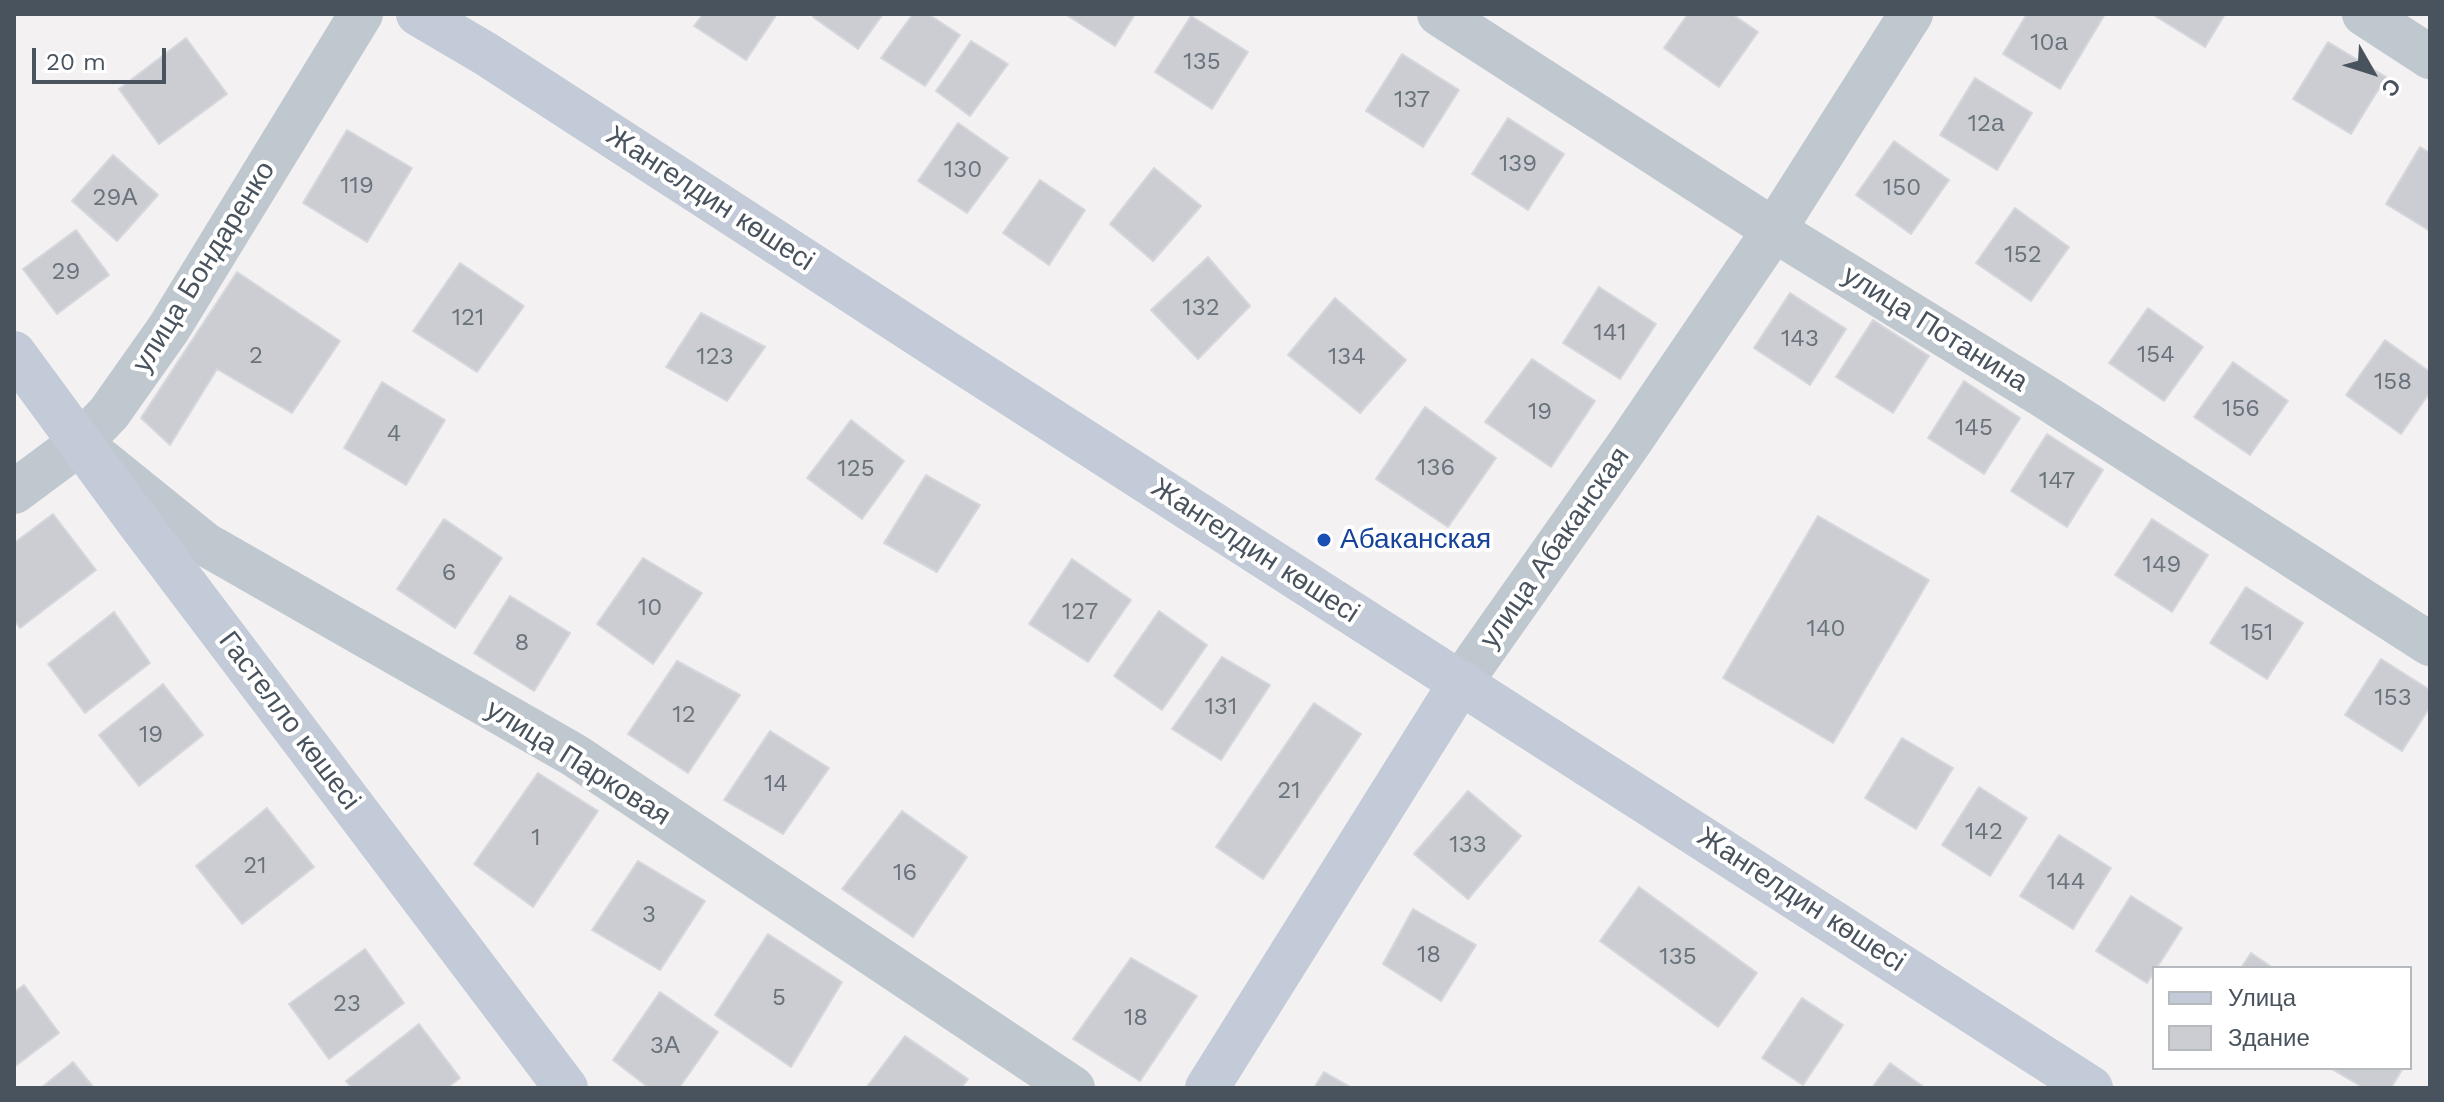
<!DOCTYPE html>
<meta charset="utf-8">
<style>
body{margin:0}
#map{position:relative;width:2444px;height:1102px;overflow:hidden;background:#f3f1f1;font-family:"Work Sans",sans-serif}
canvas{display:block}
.frame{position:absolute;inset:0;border:16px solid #49535e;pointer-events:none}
.legend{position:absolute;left:2152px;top:966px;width:260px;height:104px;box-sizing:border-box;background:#fff;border:2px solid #b6babf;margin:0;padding:10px 14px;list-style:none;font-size:24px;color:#49535e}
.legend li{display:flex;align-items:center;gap:16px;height:40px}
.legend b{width:40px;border:2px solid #b6babf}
.north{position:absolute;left:2332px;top:32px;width:80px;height:80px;-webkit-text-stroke:6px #fff;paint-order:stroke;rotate:129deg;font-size:22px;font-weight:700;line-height:32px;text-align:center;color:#49535e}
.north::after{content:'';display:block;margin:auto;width:28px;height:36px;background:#49535e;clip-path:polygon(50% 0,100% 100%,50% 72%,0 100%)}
.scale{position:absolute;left:32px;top:48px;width:134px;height:36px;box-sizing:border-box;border:4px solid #49535e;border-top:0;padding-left:10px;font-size:24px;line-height:28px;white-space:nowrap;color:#49535e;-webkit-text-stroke:6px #fff;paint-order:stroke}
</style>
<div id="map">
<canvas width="2444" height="1102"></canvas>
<div class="frame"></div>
<ul class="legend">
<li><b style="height:10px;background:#c2cbd7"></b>Улица</li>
<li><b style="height:22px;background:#cbcdd3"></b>Здание</li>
</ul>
<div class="north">С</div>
<div class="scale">20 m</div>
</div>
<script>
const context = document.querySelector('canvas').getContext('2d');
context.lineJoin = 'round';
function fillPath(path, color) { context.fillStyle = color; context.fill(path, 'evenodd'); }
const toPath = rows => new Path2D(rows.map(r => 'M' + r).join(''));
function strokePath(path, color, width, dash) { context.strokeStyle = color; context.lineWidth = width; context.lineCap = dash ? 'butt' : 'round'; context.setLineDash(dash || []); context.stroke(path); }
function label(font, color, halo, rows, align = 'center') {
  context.font = font + ' "Work Sans",sans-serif'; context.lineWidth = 8; context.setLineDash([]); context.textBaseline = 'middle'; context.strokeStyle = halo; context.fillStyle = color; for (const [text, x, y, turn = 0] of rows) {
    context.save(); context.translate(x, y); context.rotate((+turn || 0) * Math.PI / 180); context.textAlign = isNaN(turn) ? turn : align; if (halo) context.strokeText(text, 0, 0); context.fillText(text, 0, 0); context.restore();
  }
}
const building = toPath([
 [703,14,777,14,746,60,694,26,703,14],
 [815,14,883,14,858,49,813,17,815,14],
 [913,14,928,14,960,35,925,86,881,58,913,14],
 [1065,14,1135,14,1115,46,1065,14],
 [1688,14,1732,14,1758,32,1719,87,1664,48,1688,14],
 [2027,14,2105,14,2060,89,2003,54,2027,14],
 [2152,14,2225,14,2205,47,2152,14],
 [1191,16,1248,52,1212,109,1155,72,1191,16],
 [186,38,227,94,159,144,119,89,186,38],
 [971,41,1008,64,970,116,936,91,971,41],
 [2328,42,2386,77,2351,134,2293,99,2328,42],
 [1402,54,1459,90,1423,147,1366,111,1402,54],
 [1975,78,2032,113,1997,170,1940,135,1975,78],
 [1508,118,1564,154,1528,210,1472,174,1508,118],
 [958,123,1008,158,967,213,918,181,958,123],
 [347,130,412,168,367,242,303,203,347,130],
 [1894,141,1949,180,1911,234,1856,195,1894,141],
 [2420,147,2430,153,2430,231,2386,204,2420,147],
 [113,155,158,195,117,241,72,201,113,155],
 [1154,168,1201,206,1153,261,1110,224,1154,168],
 [1040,180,1085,210,1049,265,1003,233,1040,180],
 [2015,208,2069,247,2031,301,1976,263,2015,208],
 [76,230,109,275,57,314,23,269,76,230],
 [1208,257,1250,306,1198,359,1151,310,1208,257],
 [460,263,524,306,477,372,413,331,460,263],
 [237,272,340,341,292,413,217,369,170,445,141,418,237,272],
 [1599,287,1656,324,1620,379,1563,343,1599,287],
 [1790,293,1846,329,1810,385,1754,348,1790,293],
 [1335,298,1406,360,1360,413,1288,355,1335,298],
 [2148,308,2203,347,2164,401,2109,363,2148,308],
 [701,313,765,347,727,401,666,367,701,313],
 [1873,320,1929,356,1893,413,1836,377,1873,320],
 [2385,340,2430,372,2430,392,2401,434,2346,395,2385,340],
 [1532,359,1595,401,1551,467,1485,422,1532,359],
 [2233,362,2288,401,2250,455,2194,417,2233,362],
 [1964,381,2020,418,1984,474,1928,438,1964,381],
 [382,382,445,420,406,485,344,448,382,382],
 [1425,407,1496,458,1448,527,1376,479,1425,407],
 [851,420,904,461,862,519,807,478,851,420],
 [2047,434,2103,470,2067,527,2011,491,2047,434],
 [926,475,980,505,937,572,884,543,926,475],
 [53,514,96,570,20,628,14,620,14,543,53,514],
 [1818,516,1929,580,1833,743,1723,678,1818,516],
 [444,519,502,558,455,628,397,589,444,519],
 [2152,519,2208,555,2172,612,2115,575,2152,519],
 [643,558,702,593,653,664,597,624,643,558],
 [1072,559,1131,600,1088,662,1029,624,1072,559],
 [2246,587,2303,623,2267,679,2210,643,2246,587],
 [510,596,570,633,534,691,474,653,510,596],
 [1159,611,1207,645,1162,710,1114,676,1159,611],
 [114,612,150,663,85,713,48,664,114,612],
 [1222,657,1270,685,1221,760,1172,729,1222,657],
 [2381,659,2430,690,2430,707,2402,751,2345,715,2381,659],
 [677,661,740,695,688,773,628,734,677,661],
 [163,684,203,735,139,786,99,735,163,684],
 [1314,703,1361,734,1263,879,1216,847,1314,703],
 [770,731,829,768,783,834,724,800,770,731],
 [1902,738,1953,768,1916,829,1865,798,1902,738],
 [538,773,598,811,533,907,474,864,538,773],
 [1979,787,2027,818,1990,876,1942,845,1979,787],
 [1468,791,1521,836,1468,899,1414,854,1468,791],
 [267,808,314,867,242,924,196,866,267,808],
 [902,811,967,857,913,937,842,889,902,811],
 [2059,835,2111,868,2073,929,2020,896,2059,835],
 [638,861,705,901,660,970,592,930,638,861],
 [1639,887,1757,973,1718,1027,1600,941,1639,887],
 [2131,896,2182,928,2147,983,2096,951,2131,896],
 [1413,909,1476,945,1441,1001,1383,964,1413,909],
 [768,934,842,982,791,1067,715,1015,768,934],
 [365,949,404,1003,329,1059,289,1004,365,949],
 [2251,953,2273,968,2241,968,2251,953],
 [1131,958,1197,996,1140,1081,1073,1039,1131,958],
 [24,985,59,1033,14,1067,14,992,24,985],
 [660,992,718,1032,679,1088,649,1088,613,1060,660,992],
 [1802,998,1843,1025,1803,1085,1762,1058,1802,998],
 [419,1024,460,1078,447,1088,352,1088,346,1081,419,1024],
 [905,1036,968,1079,961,1088,866,1088,905,1036],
 [73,1062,94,1088,41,1088,73,1062],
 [1890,1063,1925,1088,1872,1088,1890,1063],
 [2330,1068,2403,1068,2391,1088,2364,1088,2330,1068],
 [1324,1072,1352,1088,1314,1088,1324,1072]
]);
fillPath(building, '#cbcdd3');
strokePath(building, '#d5d7dc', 2);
strokePath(toPath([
 [1439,14,1774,230,2042,395,2430,644],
 [2364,14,2430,57],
 [101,460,205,544,574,755,1073,1088],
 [14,492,80,443,109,413,169,328,361,14],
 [1461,682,1628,445,1774,230,1911,14]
]), '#bfc7cf', 44);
strokePath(toPath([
 [418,14,486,54,947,353,2091,1088],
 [14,353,139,523,566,1088],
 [1207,1088,1461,682]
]), '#c2cbd7', 44);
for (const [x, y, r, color] of [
 [1324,540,8,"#1a4fb4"]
]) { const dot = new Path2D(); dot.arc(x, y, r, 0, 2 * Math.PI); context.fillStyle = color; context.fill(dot); strokePath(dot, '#fff', 3); }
label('24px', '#6a727b', null, [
 ["10а",2049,43],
 ["135",1202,62],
 ["137",1412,100],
 ["12а",1986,124],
 ["139",1518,164],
 ["130",963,170],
 ["119",357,186],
 ["150",1902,188],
 ["29А",115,198],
 ["152",2023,255],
 ["29",66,272],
 ["132",1201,308],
 ["121",468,318],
 ["141",1610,333],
 ["143",1800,339],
 ["154",2156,355],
 ["2",256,356],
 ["123",715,357],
 ["134",1347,357],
 ["158",2393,382],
 ["156",2241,409],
 ["19",1540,412],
 ["145",1974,428],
 ["4",394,434],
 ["136",1436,468],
 ["125",856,469],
 ["147",2057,481],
 ["149",2162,565],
 ["6",449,573],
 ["10",650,608],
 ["127",1080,612],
 ["140",1826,629],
 ["151",2257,633],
 ["8",522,643],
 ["153",2393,698],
 ["131",1221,707],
 ["12",684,715],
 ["19",151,735],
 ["14",776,784],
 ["21",1289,791],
 ["142",1984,832],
 ["1",536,838],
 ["133",1468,845],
 ["21",255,866],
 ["16",905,873],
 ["144",2066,882],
 ["3",649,915],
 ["18",1429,955],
 ["135",1678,957],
 ["5",779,998],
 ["23",347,1004],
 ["18",1136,1018],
 ["3А",665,1046]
]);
label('28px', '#49535e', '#fff', [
 ["Жангелдин көшесі",710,199,33],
 ["улица Бондаренко",204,267,-58],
 ["улица Потанина",1935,329,32],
 ["улица Абаканская",1555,548,-55],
 ["Жангелдин көшесі",1255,551,33],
 ["Гастелло көшесі",289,721,53],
 ["улица Парковая",578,763,32],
 ["Жангелдин көшесі",1801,900,33]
]);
label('28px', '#164399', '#fff', [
 ["Абаканская",1340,540]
], 'left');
</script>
